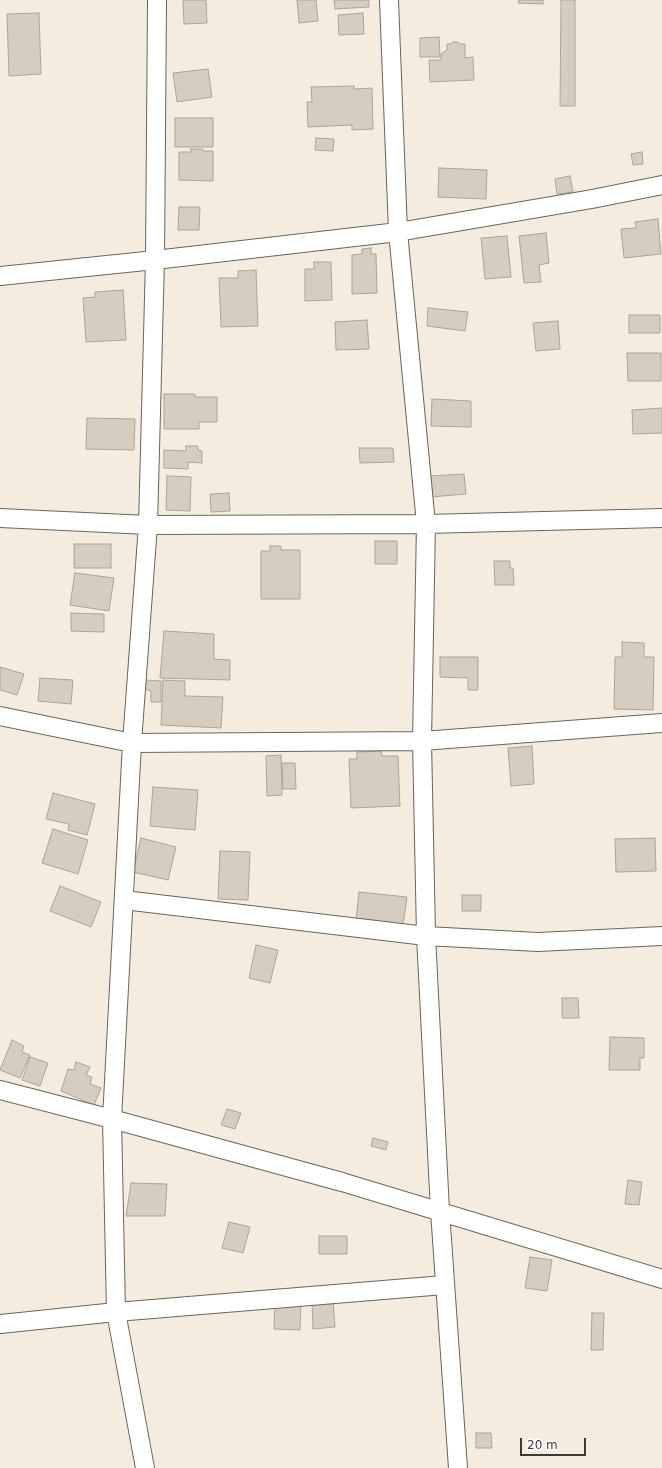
<!DOCTYPE html>
<style>
body{margin:0}
#map{position:relative;width:662px;height:1468px;overflow:hidden;background:#f4eddf;font-family:"DejaVu Sans",sans-serif}
canvas{display:block}
.scale{position:absolute;left:520px;top:1438px;width:66px;height:18px;box-sizing:border-box;border:2px solid #3d3a35;border-top:0;padding-left:5px;font-size:12px;line-height:14px;white-space:nowrap;color:#3d3a35;-webkit-text-stroke:3px #fff;paint-order:stroke}
</style>
<div id="map">
<canvas width="662" height="1468"></canvas>
<div class="scale">20 m</div>
</div>
<script>
const context = document.querySelector('canvas').getContext('2d');
context.lineJoin = 'round';
function fillPath(path, color) { context.fillStyle = color; context.fill(path, 'evenodd'); }
const toPath = rows => new Path2D(rows.map(r => 'M' + r).join(''));
function strokePath(path, color, width, dash) { context.strokeStyle = color; context.lineWidth = width; context.lineCap = dash ? 'butt' : 'round'; context.setLineDash(dash || []); context.stroke(path); }
const building = toPath([
 [183,0,206,0,207,23,184,24,183,0],
 [297,0,316,0,318,21,299,23,297,0],
 [334,0,369,0,369,7,335,9,334,0],
 [519,0,543,0,543,4,518,3,519,0],
 [561,0,575,0,575,106,560,106,561,0],
 [39,13,41,74,9,76,7,14,39,13],
 [363,13,364,34,339,35,338,15,363,13],
 [439,37,440,57,420,57,420,38,439,37],
 [453,42,457,42,460,44,465,44,465,58,473,57,474,80,430,82,429,60,441,60,441,54,447,50,447,44,451,44,453,42],
 [208,69,212,97,177,102,173,73,208,69],
 [354,86,354,89,372,88,373,129,352,130,352,125,308,127,307,102,312,102,311,87,354,86],
 [175,118,213,118,213,147,175,147,175,118],
 [316,138,334,139,333,151,315,150,316,138],
 [191,149,203,149,203,151,213,151,213,181,179,180,179,152,191,152,191,149],
 [642,152,643,164,633,165,631,154,642,152],
 [439,168,487,170,486,199,438,197,439,168],
 [570,176,573,192,557,194,555,179,570,176],
 [179,207,200,207,199,230,178,230,179,207],
 [658,219,661,254,624,258,621,229,636,228,635,222,658,219],
 [546,233,549,263,539,265,541,282,524,283,519,236,546,233],
 [507,236,511,277,485,279,481,238,507,236],
 [371,248,371,254,376,254,377,293,352,294,352,255,362,254,362,249,371,248],
 [314,262,331,262,332,300,305,301,305,269,314,269,314,262],
 [256,270,258,326,221,327,219,278,238,278,238,271,256,270],
 [123,290,126,340,86,342,83,298,95,297,95,292,123,290],
 [428,308,468,312,465,331,427,326,428,308],
 [629,315,660,315,660,333,629,333,629,315],
 [367,320,369,349,336,350,335,322,367,320],
 [558,321,560,349,536,351,533,323,558,321],
 [627,353,661,353,661,381,628,381,627,353],
 [164,394,195,394,195,397,217,397,217,422,199,422,199,429,164,429,164,394],
 [432,399,471,401,471,427,431,426,432,399],
 [662,408,662,433,633,434,632,410,662,408],
 [87,418,135,419,134,450,86,449,87,418],
 [186,446,198,446,198,450,202,451,202,463,188,462,188,469,164,468,164,450,186,451,186,446],
 [359,448,393,448,394,462,360,463,359,448],
 [464,474,466,494,431,497,430,476,464,474],
 [167,476,191,477,190,511,166,510,167,476],
 [229,493,230,511,211,512,210,494,229,493],
 [375,541,397,541,397,564,375,564,375,541],
 [74,544,111,544,111,568,74,568,74,544],
 [270,546,281,546,281,550,300,550,300,599,261,599,261,551,270,551,270,546],
 [494,561,510,561,510,568,513,568,514,585,495,585,494,561],
 [75,573,114,578,109,611,70,605,75,573],
 [71,613,104,614,104,632,71,631,71,613],
 [164,631,214,634,214,659,230,660,230,680,160,678,164,631],
 [622,642,644,643,644,657,654,657,653,710,614,709,615,657,622,657,622,642],
 [440,657,478,657,478,690,468,690,468,678,440,677,440,657],
 [0,667,24,674,17,695,0,690,0,667],
 [40,678,73,680,71,704,38,701,40,678],
 [145,680,161,681,161,702,151,702,151,691,145,689,145,680],
 [163,680,185,681,185,696,223,697,221,728,161,725,163,680],
 [532,746,534,784,511,786,508,748,532,746],
 [381,751,382,756,398,756,400,806,351,808,349,759,357,759,357,752,381,751],
 [281,755,282,795,267,796,266,756,281,755],
 [282,763,295,763,296,789,283,789,282,763],
 [153,787,198,790,195,830,150,826,153,787],
 [53,793,95,804,87,835,68,830,69,824,46,819,53,793],
 [53,829,88,840,78,874,42,863,53,829],
 [141,838,176,847,168,880,133,872,141,838],
 [655,838,656,871,616,872,615,839,655,838],
 [220,851,250,852,248,900,218,899,220,851],
 [60,886,101,902,91,927,50,911,60,886],
 [359,892,407,897,403,925,356,920,359,892],
 [462,895,481,895,481,911,462,911,462,895],
 [256,945,278,950,270,983,249,978,256,945],
 [562,998,578,998,579,1018,562,1018,562,998],
 [610,1037,644,1038,644,1058,640,1058,640,1070,609,1070,610,1037],
 [12,1040,24,1046,22,1052,30,1055,20,1078,0,1070,12,1040],
 [30,1057,48,1063,40,1086,22,1080,30,1057],
 [76,1062,90,1067,86,1075,92,1077,90,1084,101,1088,94,1105,61,1091,68,1069,74,1070,76,1062],
 [227,1109,241,1113,235,1129,221,1125,227,1109],
 [373,1138,388,1142,386,1150,371,1146,373,1138],
 [628,1180,642,1182,639,1205,625,1204,628,1180],
 [131,1183,167,1184,165,1216,126,1216,131,1183],
 [229,1222,250,1227,243,1253,222,1248,229,1222],
 [319,1236,347,1236,347,1254,319,1254,319,1236],
 [530,1257,552,1260,547,1291,525,1288,530,1257],
 [333,1300,335,1327,313,1329,312,1301,333,1300],
 [275,1301,301,1303,300,1330,274,1329,275,1301],
 [592,1313,604,1313,603,1350,591,1350,592,1313],
 [476,1433,491,1433,492,1448,476,1448,476,1433]
]);
fillPath(building, '#d5cdc0');
strokePath(building, '#aba497', 1);
const street = toPath([
 [389,0,398,232,426,524,422,741,426,936,440,1211,458,1468],
 [0,276,155,260,398,232,592,199,662,185],
 [0,518,148,525,426,524,662,518],
 [0,716,132,743,422,741,662,723],
 [124,900,426,936,538,942,662,936],
 [0,1090,112,1119,342,1182,662,1279],
 [0,1324,116,1312,444,1285],
 [145,1468,116,1312,112,1119,132,743,148,525,155,260,157,0]
]);
strokePath(street, '#6b6458', 20);
strokePath(street, '#fff', 18);
</script>
